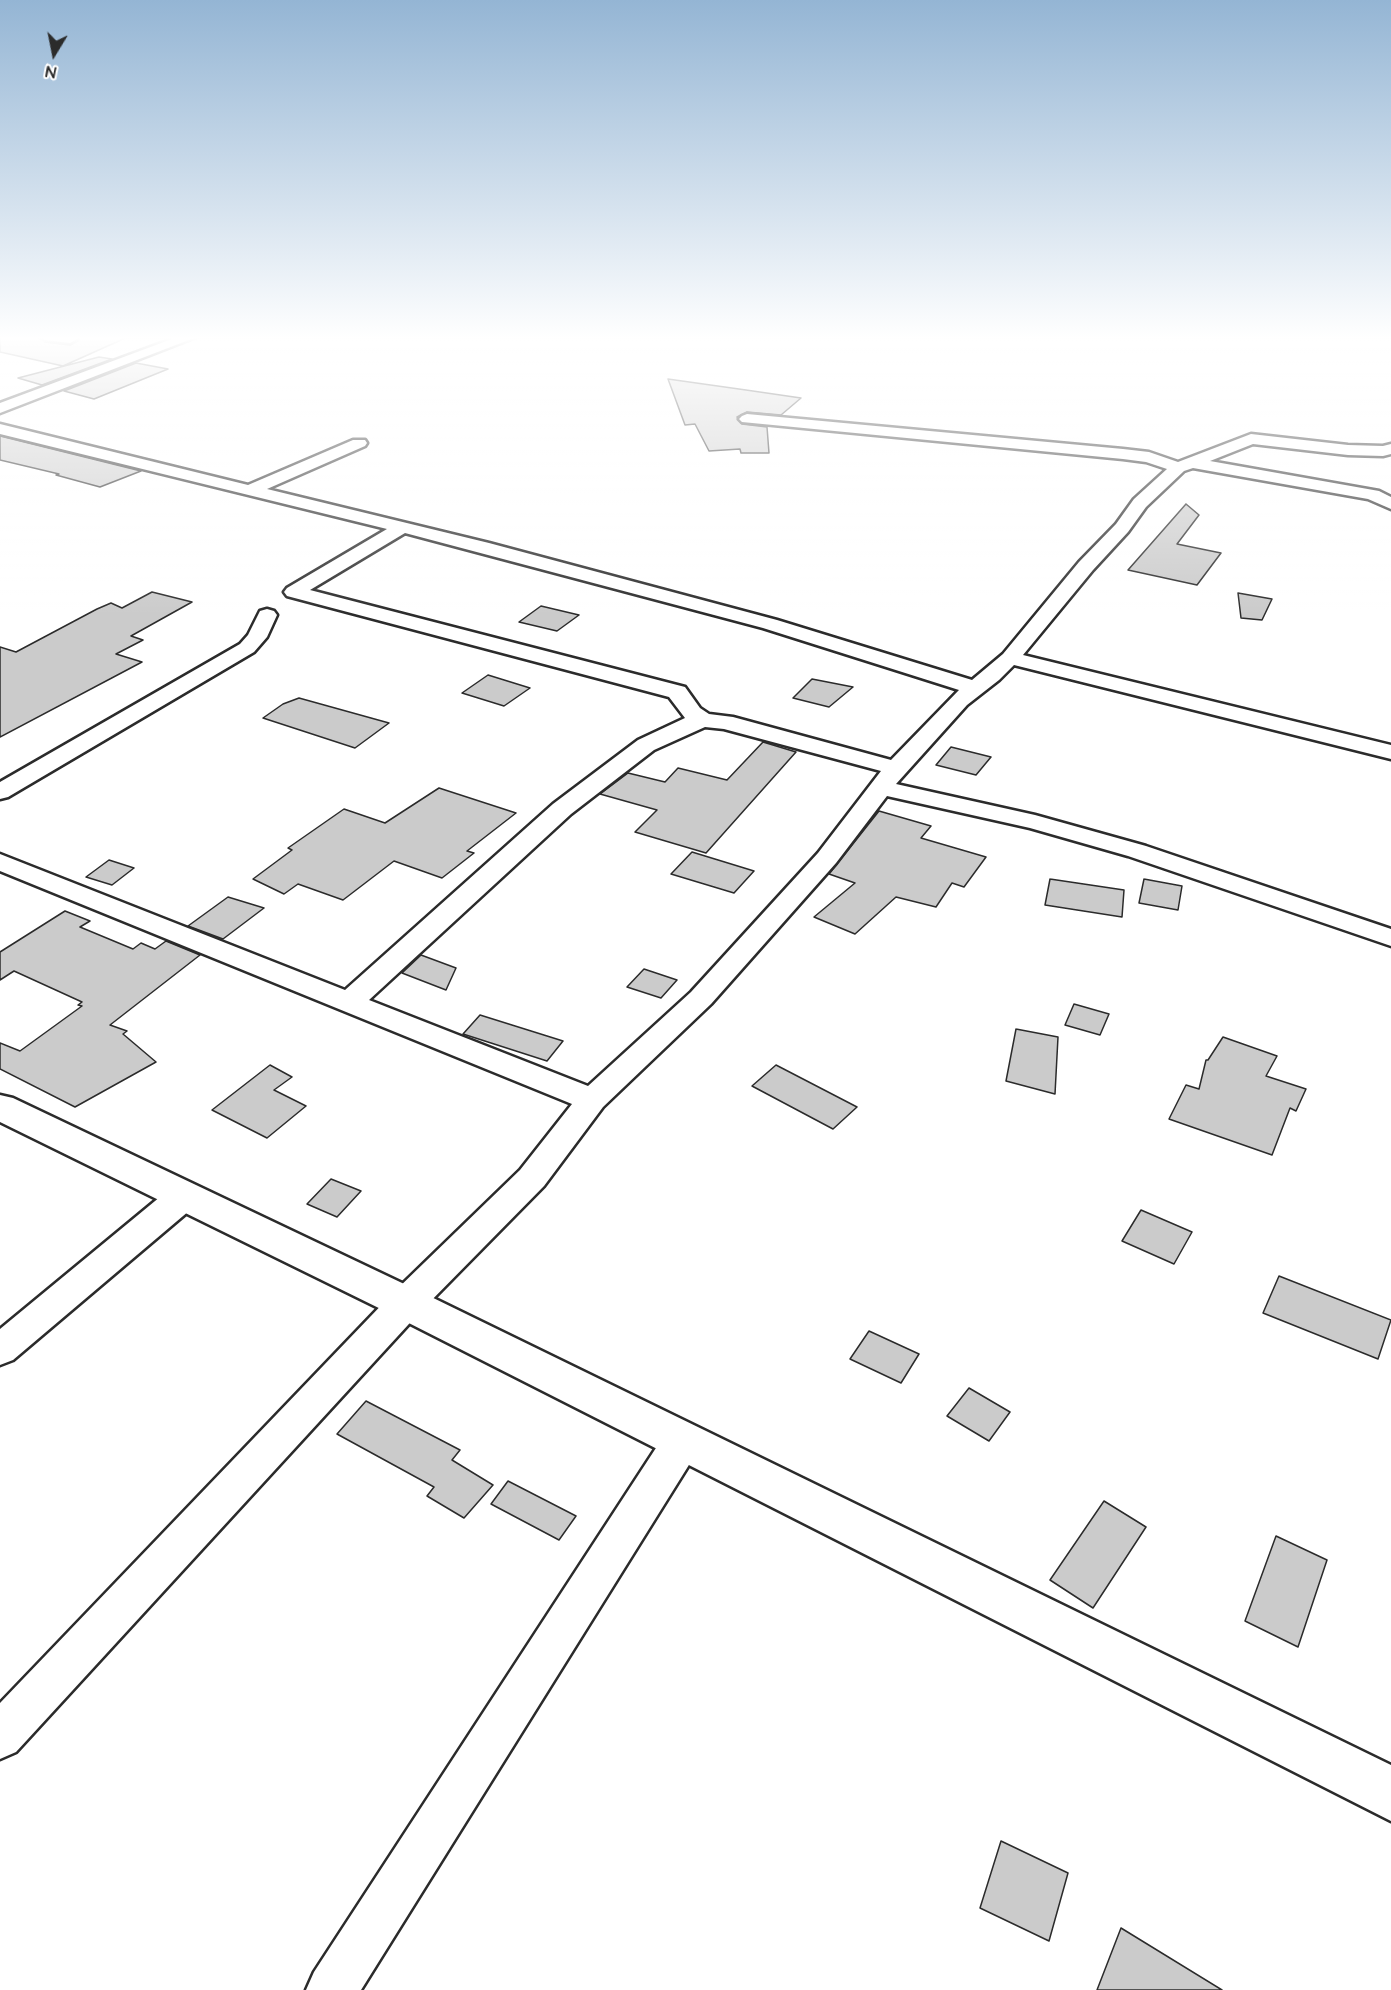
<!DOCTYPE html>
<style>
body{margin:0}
#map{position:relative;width:1391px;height:1990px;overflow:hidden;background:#fff;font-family:"Architects Daughter",sans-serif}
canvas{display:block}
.north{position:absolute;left:24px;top:24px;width:60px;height:60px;-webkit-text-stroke:4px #fff;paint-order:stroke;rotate:190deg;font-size:16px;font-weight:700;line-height:24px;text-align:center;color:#2b2b2b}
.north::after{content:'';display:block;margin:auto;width:21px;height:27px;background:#2b2b2b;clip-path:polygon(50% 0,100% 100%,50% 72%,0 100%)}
</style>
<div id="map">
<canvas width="1391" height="1990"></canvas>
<div class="north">N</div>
</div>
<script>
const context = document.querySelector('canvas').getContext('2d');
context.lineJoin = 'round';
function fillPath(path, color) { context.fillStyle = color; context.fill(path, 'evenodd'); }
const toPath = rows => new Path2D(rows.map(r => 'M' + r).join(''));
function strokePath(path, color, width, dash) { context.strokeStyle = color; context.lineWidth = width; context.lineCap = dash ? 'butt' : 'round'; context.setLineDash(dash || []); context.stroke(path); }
const building = toPath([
 [0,336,37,336,45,342,70,345,78,341,78,336,130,336,63,366,0,352,0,336],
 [99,357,112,359,42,385,18,378,99,357],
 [136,363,168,369,94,399,64,391,136,363],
 [668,379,746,390,801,398,781,415,747,412,737,417,742,424,767,427,769,453,741,453,740,449,709,451,695,424,685,425,668,379],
 [0,436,141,471,100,487,56,475,59,474,0,460,0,436],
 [1186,504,1199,515,1177,544,1221,553,1197,585,1128,570,1186,504],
 [152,592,192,602,131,636,143,640,116,654,142,662,0,737,0,647,16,652,97,609,111,603,122,608,152,592],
 [1238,593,1272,599,1262,620,1241,618,1238,593],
 [541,606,579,615,557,631,519,622,541,606],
 [488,675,530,688,504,706,462,693,488,675],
 [812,679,853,687,829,707,793,698,812,679],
 [299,698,389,723,355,748,263,718,283,704,299,698],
 [763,742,796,752,706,853,635,832,657,810,600,794,628,773,665,782,678,768,727,780,763,742],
 [951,747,991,757,976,775,936,765,951,747],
 [439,788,516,813,467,851,474,853,442,878,394,861,343,900,298,884,284,894,253,879,292,850,288,848,344,809,385,823,439,788],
 [879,811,931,826,921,838,986,857,964,887,952,883,936,907,896,897,855,934,814,917,855,883,829,874,879,811],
 [692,852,754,871,734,893,671,874,692,852],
 [109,860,134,868,112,885,86,877,109,860],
 [1050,879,1124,890,1122,917,1045,905,1050,879],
 [1144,879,1182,886,1178,910,1139,903,1144,879],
 [228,897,264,908,223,939,188,926,228,897],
 [65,911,90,921,80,927,133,949,141,943,155,949,166,941,200,955,110,1025,127,1031,123,1034,156,1062,75,1107,0,1069,0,1043,20,1051,82,1006,78,1005,82,1002,14,971,0,980,0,952,65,911],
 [421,955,456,968,446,990,402,973,421,955],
 [644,969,677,980,661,998,627,987,644,969],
 [1074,1004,1109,1014,1100,1035,1065,1025,1074,1004],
 [480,1015,563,1041,547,1061,463,1034,480,1015],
 [1016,1029,1058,1037,1055,1094,1006,1081,1016,1029],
 [1223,1037,1277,1056,1266,1076,1306,1089,1296,1111,1290,1108,1272,1155,1169,1119,1186,1085,1199,1089,1206,1060,1208,1060,1223,1037],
 [270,1065,292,1077,274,1090,306,1106,267,1138,212,1110,270,1065],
 [776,1065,857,1107,833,1129,752,1086,776,1065],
 [331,1179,361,1191,337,1217,307,1204,331,1179],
 [1141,1210,1192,1232,1174,1264,1122,1241,1141,1210],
 [1279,1276,1391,1320,1378,1359,1263,1313,1279,1276],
 [869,1331,919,1354,901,1383,850,1359,869,1331],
 [969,1388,1010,1412,989,1441,947,1416,969,1388],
 [366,1401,460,1450,452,1460,493,1485,464,1518,427,1496,434,1487,337,1434,366,1401],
 [508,1481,576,1516,559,1540,491,1504,508,1481],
 [1104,1501,1146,1527,1093,1608,1050,1580,1104,1501],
 [1276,1536,1327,1560,1298,1647,1245,1621,1276,1536],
 [1001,1841,1068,1873,1049,1941,980,1908,1001,1841],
 [1121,1928,1222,1990,1097,1990,1121,1928]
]);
fillPath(building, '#cbcbcb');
strokePath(building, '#2b2b2b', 1.5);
const minor = toPath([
 [39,336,75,336,77,339,70,343,45,340,39,336],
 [180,336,199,336,0,413,0,403,180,336],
 [747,414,1123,449,1149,452,1178,462,1251,434,1348,445,1383,446,1391,444,1391,454,1383,456,1348,455,1253,444,1210,461,1379,491,1391,497,1391,509,1368,499,1193,468,1184,471,1146,507,1128,532,1093,570,1023,655,1391,745,1391,759,1014,665,999,680,967,705,896,784,1035,815,1146,846,1391,929,1391,946,1128,856,1030,828,887,796,836,863,711,1004,603,1107,544,1186,419,1313,16,1752,0,1759,0,1703,393,1293,520,1170,572,1104,0,871,0,854,345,990,553,804,638,740,685,718,669,697,287,596,284,592,287,588,387,529,0,434,0,424,248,485,353,440,365,440,367,443,365,446,267,489,489,543,777,620,972,680,1003,654,1079,562,1116,524,1134,499,1167,469,1146,462,1123,459,742,422,739,419,742,416,747,414],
 [405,533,763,628,959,690,891,760,733,717,709,714,700,708,685,687,310,590,405,533],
 [705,727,724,729,881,771,818,853,691,992,588,1086,369,1000,571,814,654,750,705,727],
 [267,609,274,611,277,615,267,637,254,652,8,797,0,799,0,782,240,644,248,635,260,611,267,609],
 [184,1184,196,1187,201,1196,196,1205,13,1360,0,1365,0,1329,172,1187,184,1184],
 [683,1423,697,1428,702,1440,697,1452,361,1990,306,1990,314,1972,669,1428,683,1423]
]);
const major = toPath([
 [0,1095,13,1098,421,1292,1391,1765,1391,1821,391,1314,0,1122,0,1095]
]);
strokePath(minor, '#2b2b2b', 5);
strokePath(major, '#2b2b2b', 5);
fillPath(minor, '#fff');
fillPath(major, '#fff');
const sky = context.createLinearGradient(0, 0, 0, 615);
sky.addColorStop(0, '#94b5d4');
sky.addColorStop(0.55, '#fff');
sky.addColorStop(1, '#ffffff00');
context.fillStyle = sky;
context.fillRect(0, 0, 1391, 615);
</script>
